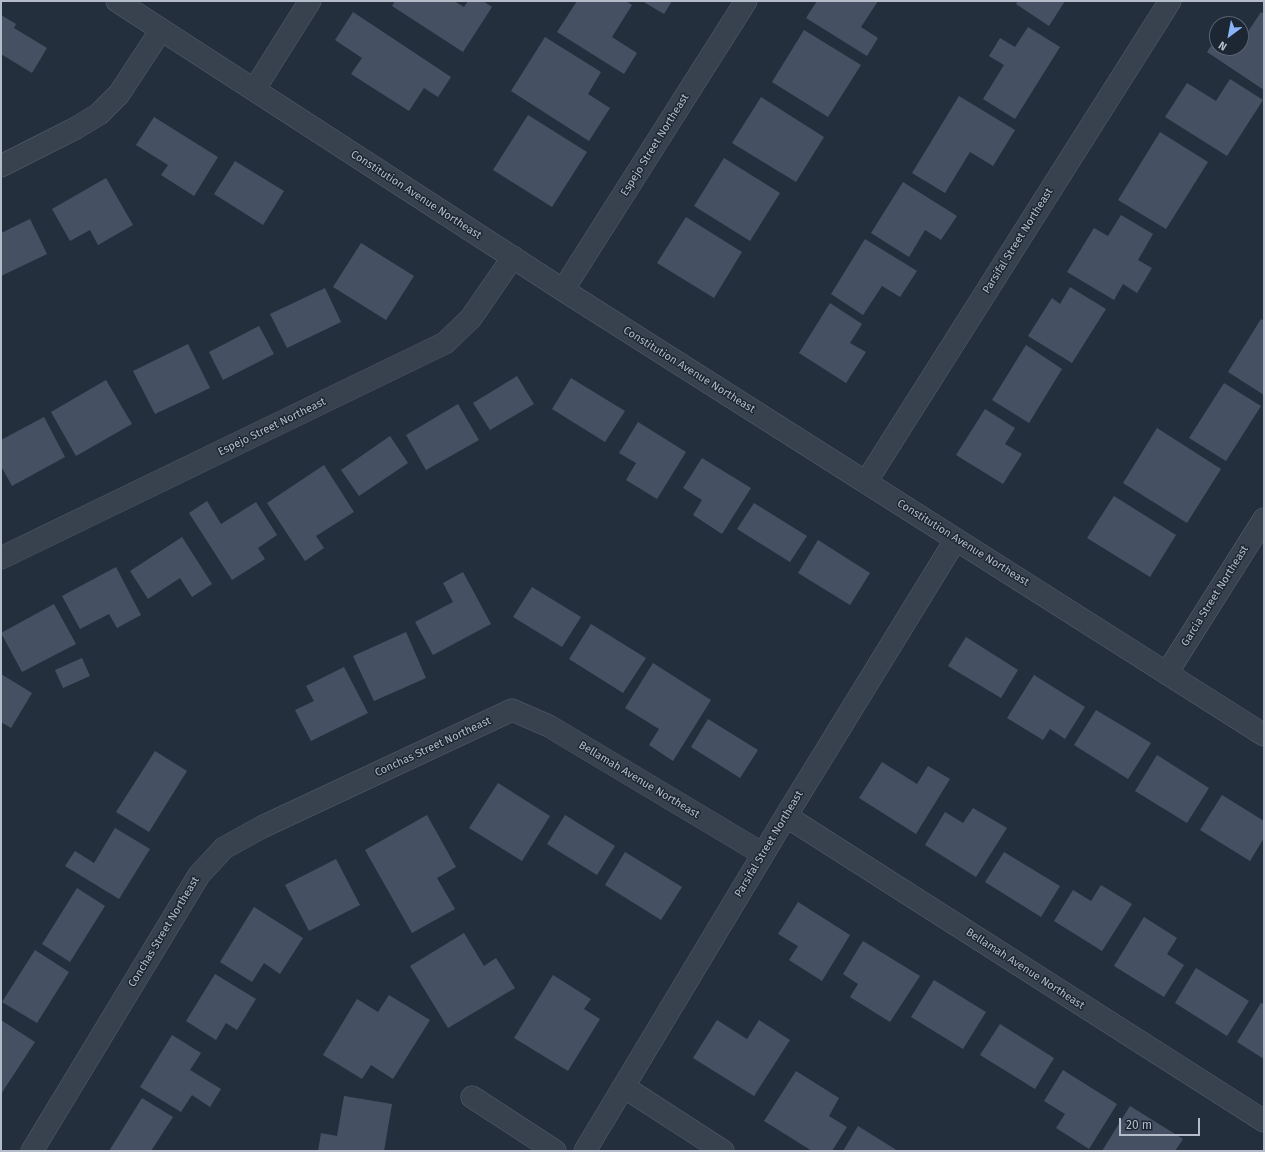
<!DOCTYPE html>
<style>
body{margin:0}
#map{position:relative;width:1265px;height:1152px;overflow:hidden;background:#242f3e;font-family:"Fira Sans",sans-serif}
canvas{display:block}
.frame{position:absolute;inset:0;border:2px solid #b4bcc9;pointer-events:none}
.north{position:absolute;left:1209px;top:16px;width:40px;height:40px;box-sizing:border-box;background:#1d2633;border:1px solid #59626f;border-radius:50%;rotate:212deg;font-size:11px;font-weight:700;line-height:16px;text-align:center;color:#b4bcc9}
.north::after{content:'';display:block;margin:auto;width:14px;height:18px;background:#8ab4f8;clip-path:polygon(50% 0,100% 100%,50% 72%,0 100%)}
.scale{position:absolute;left:1119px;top:1118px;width:81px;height:18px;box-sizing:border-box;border:2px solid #b4bcc9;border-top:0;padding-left:5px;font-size:12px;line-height:14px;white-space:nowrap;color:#b4bcc9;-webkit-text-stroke:3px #1d2633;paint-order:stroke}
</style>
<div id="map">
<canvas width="1265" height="1152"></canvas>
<div class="frame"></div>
<div class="north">N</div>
<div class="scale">20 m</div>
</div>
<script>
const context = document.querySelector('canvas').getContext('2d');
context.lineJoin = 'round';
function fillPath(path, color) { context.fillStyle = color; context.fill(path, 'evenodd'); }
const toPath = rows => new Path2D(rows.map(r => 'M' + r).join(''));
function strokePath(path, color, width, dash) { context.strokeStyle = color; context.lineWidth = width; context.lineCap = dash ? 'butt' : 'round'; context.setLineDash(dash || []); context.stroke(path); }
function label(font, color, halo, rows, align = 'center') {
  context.font = font + ' "Fira Sans",sans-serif'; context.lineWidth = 3; context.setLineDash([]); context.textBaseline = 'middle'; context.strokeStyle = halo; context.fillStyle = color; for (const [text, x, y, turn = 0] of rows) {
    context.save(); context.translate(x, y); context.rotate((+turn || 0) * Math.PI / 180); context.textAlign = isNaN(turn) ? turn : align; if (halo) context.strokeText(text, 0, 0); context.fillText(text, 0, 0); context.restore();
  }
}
fillPath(toPath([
 [395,1,454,1,464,7,468,1,483,1,492,7,463,52,392,6],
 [577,1,626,1,632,5,612,37,637,53,624,74,557,32],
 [642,1,672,1,664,14],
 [817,1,878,1,861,27,878,38,867,56,806,18],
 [1018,1,1065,1,1049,26,1016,4],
 [353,12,451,77,438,97,424,88,409,111,351,74,362,58,335,40],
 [1261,12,1264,14,1264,90,1207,52,1217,37,1217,48,1241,48,1241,42],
 [1,15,16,24,14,28,47,48,32,73,1,54],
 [1028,27,1060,47,1015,119,983,99,1004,65,989,56,1000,38,1015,47],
 [804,30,861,65,828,117,772,82],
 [545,37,601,72,588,94,610,108,589,141,511,91],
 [1230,79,1263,100,1227,156,1165,117,1187,83,1216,101],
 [959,96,1015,130,993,166,970,152,945,193,912,173],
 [761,97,824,137,796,182,732,143],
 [528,115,587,152,552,207,493,170],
 [154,117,218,157,194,196,161,175,168,165,136,145],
 [1160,132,1208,162,1166,229,1118,200],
 [724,158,780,193,750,241,694,206],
 [235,161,284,191,263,225,214,194],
 [106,178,133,225,98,245,90,230,70,241,52,209],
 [903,182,957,216,941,240,925,230,909,257,871,233],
 [1121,215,1153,234,1138,260,1152,268,1137,293,1123,284,1114,300,1067,272,1094,228,1108,236],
 [686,217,742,252,714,298,657,263],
 [30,219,47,254,1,276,1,233],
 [865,239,917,271,900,297,882,286,863,315,831,294],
 [361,243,414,276,386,320,333,287],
 [1070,287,1106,309,1072,363,1028,336,1052,298,1060,304],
 [325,288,341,322,287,348,270,314],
 [830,303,862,324,850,343,866,352,846,383,799,353],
 [1261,319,1264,321,1264,395,1228,372],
 [259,326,274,354,223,380,209,352],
 [188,344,210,388,155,414,133,371],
 [1026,345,1062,369,1029,423,992,400],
 [517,376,534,404,490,430,473,403],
 [571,378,625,411,605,442,552,409],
 [106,380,132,424,76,456,51,412],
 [1224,383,1261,406,1226,461,1189,438],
 [458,404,479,440,426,470,406,435],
 [985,409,1015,428,1005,444,1022,454,1003,484,956,455],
 [44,417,65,457,12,486,1,466,1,440],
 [638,422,686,452,657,499,626,480,636,463,619,453],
 [1157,428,1221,469,1187,523,1123,483],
 [390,436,408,463,359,496,341,470],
 [702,458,751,488,722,534,693,515,702,500,683,488],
 [324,465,354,512,316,536,324,548,305,561,267,503],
 [1114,496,1176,535,1150,577,1087,538],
 [207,501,221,524,256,502,277,535,258,548,265,559,232,580,189,513],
 [754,503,807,536,790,562,737,529],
 [182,537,212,584,192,597,180,578,148,599,130,571],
 [818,540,870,573,850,605,798,573],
 [116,567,141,615,117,628,109,614,80,629,62,596],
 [463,572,491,624,433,655,415,622,453,602,443,583],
 [532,587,581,617,562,647,513,617],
 [54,604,76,644,22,672,1,633],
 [591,624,646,658,623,693,569,659],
 [406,632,426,678,374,701,353,656],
 [966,637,1018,670,1001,698,948,666],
 [82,658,90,676,63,688,55,670],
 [653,663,711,700,673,761,649,745,659,729,625,708],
 [344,667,368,713,311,741,295,710,314,701,306,686],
 [1,674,32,693,11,728,1,722],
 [1034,675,1085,707,1065,739,1050,729,1043,740,1007,718],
 [1096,710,1151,743,1128,779,1074,745],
 [708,719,758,750,740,778,691,747],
 [155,751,187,771,149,832,116,812],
 [1157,755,1209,788,1187,823,1135,791],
 [882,762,917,784,928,766,950,779,916,834,859,798],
 [498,783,550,816,522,861,469,828],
 [1222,795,1264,821,1264,838,1250,861,1200,830],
 [973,808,1007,828,976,877,925,845,945,812,963,823],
 [427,815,456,867,437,878,455,909,412,933,365,850],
 [565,815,615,846,597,875,547,844],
 [115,828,150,849,119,899,65,866,75,851,94,863],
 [625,852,682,887,661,920,605,885],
 [1004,852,1060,886,1041,917,985,882],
 [336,859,360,905,309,931,285,885],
 [1101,885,1132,904,1102,951,1054,921,1073,890,1091,901],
 [77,888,105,906,70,962,42,944],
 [798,902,850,935,822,981,789,960,798,946,778,934],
 [254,907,303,938,280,974,264,963,252,982,220,962],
 [1144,917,1177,938,1167,954,1184,965,1164,997,1114,966],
 [464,933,484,966,496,958,515,988,448,1028,410,966],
 [863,941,920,976,890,1022,850,997,858,984,843,974],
 [35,950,69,972,37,1023,2,1002],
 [1196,968,1249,1001,1227,1036,1175,1003],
 [215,974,256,999,237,1030,226,1023,216,1040,186,1021],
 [553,975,591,999,584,1009,600,1019,568,1071,514,1038],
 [934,980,986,1012,963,1049,911,1017],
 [389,995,430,1020,393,1079,371,1065,362,1079,323,1055,357,999,378,1012],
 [1261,1003,1264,1004,1264,1059,1237,1042],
 [1,1020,35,1042,1,1094],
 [717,1020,747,1039,759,1020,790,1040,754,1096,693,1058],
 [1000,1024,1054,1058,1035,1089,980,1055],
 [172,1035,201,1053,190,1070,221,1089,210,1107,192,1095,181,1112,140,1087],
 [1063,1070,1117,1104,1089,1149,1056,1128,1065,1114,1044,1101],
 [796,1071,839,1098,829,1116,847,1127,832,1151,812,1151,764,1121],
 [344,1096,392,1104,384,1151,318,1151,321,1133,337,1136],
 [142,1098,173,1117,151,1151,109,1151],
 [1130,1106,1183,1139,1175,1151,1102,1151],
 [858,1126,898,1151,843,1151]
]), '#455162');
const minor = toPath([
 [117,1,563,290,1264,735],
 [254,90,310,1],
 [1,166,76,128,99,114,119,94,161,30],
 [563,290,746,1],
 [866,482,1170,1],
 [1,558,445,343,471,318,513,257],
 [1167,673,1264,519],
 [786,816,1264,1121],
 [624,1087,723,1151],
 [472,1097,555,1151],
 [32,1151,199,875,224,848,262,827,512,710,549,726,763,854],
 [585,1151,786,816,956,539]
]);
strokePath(minor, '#565f6c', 23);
strokePath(minor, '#38414e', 22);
label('11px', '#b4bcc9', '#1d2633', [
 ["Espejo Street Northeast",655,145,-58],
 ["Constitution Avenue Northeast",416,195,33],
 ["Parsifal Street Northeast",1018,241,-58],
 ["Constitution Avenue Northeast",689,370,32],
 ["Espejo Street Northeast",272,427,-26],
 ["Constitution Avenue Northeast",963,543,32],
 ["Garcia Street Northeast",1215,596,-58],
 ["Conchas Street Northeast",433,747,-25],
 ["Bellamah Avenue Northeast",639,780,31],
 ["Parsifal Street Northeast",769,844,-59],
 ["Conchas Street Northeast",164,932,-59],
 ["Bellamah Avenue Northeast",1025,969,33]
]);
</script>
